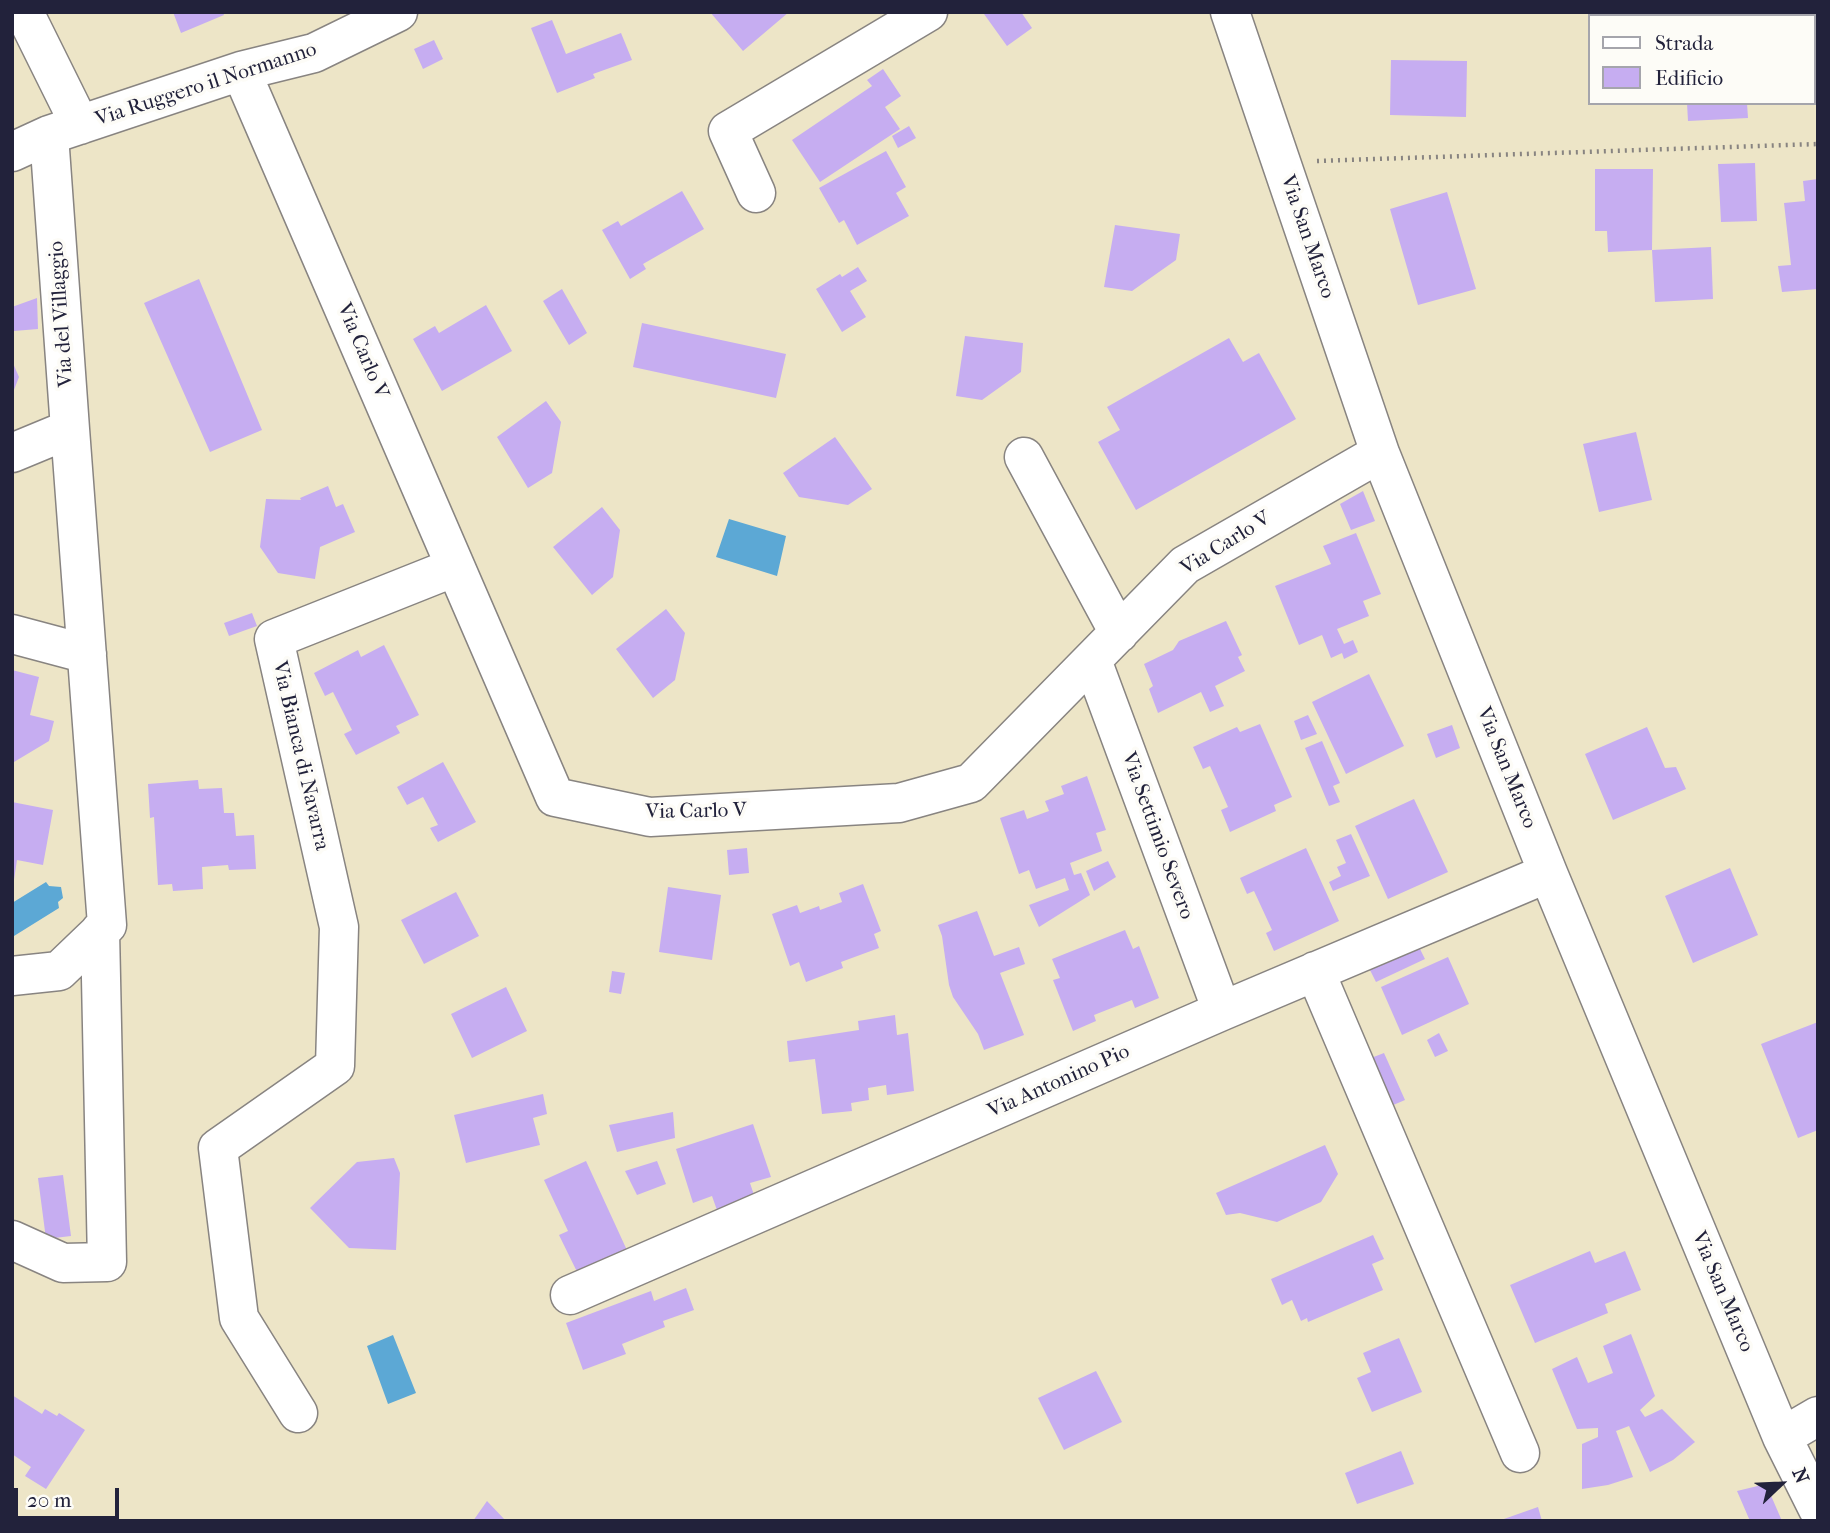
<!DOCTYPE html>
<style>
body{margin:0}
#map{position:relative;width:1830px;height:1533px;overflow:hidden;background:#ede5c7;font-family:"IM FELL French Canon",serif}
canvas{display:block}
.frame{position:absolute;inset:0;border:14px solid #22223b;pointer-events:none}
.legend{position:absolute;left:1588px;top:14px;width:228px;height:91px;box-sizing:border-box;background:#fdfcf7;border:2px solid #a5a5ac;margin:0;padding:9px 12px;list-style:none;font-size:21px;color:#22223b}
.legend li{display:flex;align-items:center;gap:14px;height:35px}
.legend b{width:35px;border:2px solid #a5a5ac}
.north{position:absolute;left:1746px;top:1449px;width:70px;height:70px;-webkit-text-stroke:5px #fdfcf7;paint-order:stroke;rotate:67deg;font-size:19px;font-weight:700;line-height:28px;text-align:center;color:#22223b}
.north::after{content:'';display:block;margin:auto;width:24px;height:32px;background:#22223b;clip-path:polygon(50% 0,100% 100%,50% 72%,0 100%)}
.scale{position:absolute;left:14px;top:1488px;width:105px;height:32px;box-sizing:border-box;border:4px solid #22223b;border-top:0;padding-left:9px;font-size:21px;line-height:24px;white-space:nowrap;color:#22223b;-webkit-text-stroke:5px #fdfcf7;paint-order:stroke}
</style>
<div id="map">
<canvas width="1830" height="1533"></canvas>
<div class="frame"></div>
<ul class="legend">
<li><b style="height:9px;background:#fff"></b>Strada</li>
<li><b style="height:19px;background:#c6adf1"></b>Edificio</li>
</ul>
<div class="north">N</div>
<div class="scale">20 m</div>
</div>
<script>
const context = document.querySelector('canvas').getContext('2d');
context.lineJoin = 'round';
function fillPath(path, color) { context.fillStyle = color; context.fill(path, 'evenodd'); }
const toPath = rows => new Path2D(rows.map(r => 'M' + r).join(''));
function strokePath(path, color, width, dash) { context.strokeStyle = color; context.lineWidth = width; context.lineCap = dash ? 'butt' : 'round'; context.setLineDash(dash || []); context.stroke(path); }
function label(font, color, halo, rows, align = 'center') {
  context.font = font + ' "IM FELL French Canon",serif'; context.lineWidth = 7; context.setLineDash([]); context.textBaseline = 'middle'; context.strokeStyle = halo; context.fillStyle = color; for (const [text, x, y, turn = 0] of rows) {
    context.save(); context.translate(x, y); context.rotate((+turn || 0) * Math.PI / 180); context.textAlign = isNaN(turn) ? turn : align; if (halo) context.strokeText(text, 0, 0); context.fillText(text, 0, 0); context.restore();
  }
}
fillPath(toPath([
 [729,519,786,536,777,576,716,557],
 [46,882,49,886,61,887,63,898,58,902,59,908,14,936,12,903],
 [393,1335,416,1393,388,1404,367,1346]
]), '#5ca8d5');
fillPath(toPath([
 [173,12,223,12,224,15,181,33],
 [710,12,789,12,743,51],
 [987,12,1021,12,1032,28,1007,46,984,14],
 [552,20,566,54,621,33,632,60,593,74,595,78,557,93,531,28],
 [434,40,443,59,423,69,414,49],
 [1391,60,1467,61,1466,117,1390,115],
 [883,69,901,96,885,107,900,129,820,182,792,140,872,86,867,80],
 [1687,103,1747,103,1748,118,1688,121],
 [909,126,916,138,898,148,892,136],
 [886,151,906,187,896,193,909,216,857,245,844,220,839,223,819,188],
 [1755,163,1757,221,1721,222,1718,164],
 [1595,169,1653,169,1652,250,1608,252,1607,231,1595,231],
 [1818,179,1818,289,1782,292,1778,266,1791,265,1784,203,1805,201,1803,181],
 [682,191,704,229,643,264,646,269,630,279,602,230,618,221,621,226],
 [1447,192,1476,289,1418,305,1390,209],
 [1115,225,1180,234,1176,260,1132,291,1104,287],
 [1711,247,1713,299,1655,302,1652,250],
 [858,267,867,281,850,291,866,317,842,332,816,289,840,274,842,277],
 [199,279,262,430,210,452,144,303],
 [562,289,587,333,569,345,543,301],
 [37,298,38,329,14,331,12,307],
 [486,305,512,351,442,391,413,339,435,326,439,333],
 [642,323,786,354,776,398,633,367],
 [965,336,1023,343,1021,372,982,400,956,396],
 [1229,338,1243,362,1259,353,1296,419,1136,510,1098,442,1120,430,1107,407],
 [12,361,19,377,12,395],
 [546,401,561,422,552,473,528,488,497,437],
 [1636,432,1652,500,1599,512,1583,444],
 [835,437,872,489,848,505,799,497,783,473],
 [328,486,336,507,343,504,355,532,320,547,315,579,278,573,260,547,266,499,301,500,300,498],
 [1363,491,1375,521,1351,530,1340,504],
 [602,507,620,530,613,577,592,595,553,547],
 [1356,533,1381,594,1363,601,1369,616,1337,629,1344,644,1353,640,1358,652,1344,659,1342,653,1331,658,1322,635,1299,645,1275,586,1331,564,1323,546],
 [666,609,685,633,675,680,653,698,616,649],
 [252,613,257,626,229,636,224,623],
 [1226,621,1242,655,1238,657,1245,671,1215,686,1224,706,1210,712,1201,692,1158,713,1149,689,1153,686,1144,664,1173,650,1179,641],
 [384,645,419,715,396,726,400,733,356,755,344,734,352,730,333,692,325,696,314,673,358,650,361,657],
 [12,670,39,677,30,715,54,721,49,741,14,762,12,762],
 [1369,674,1404,746,1346,774,1312,702],
 [1308,715,1317,734,1301,740,1294,721],
 [1260,724,1292,797,1274,805,1276,811,1230,832,1221,810,1228,807,1210,766,1203,769,1193,747,1237,727,1240,732],
 [1452,725,1460,748,1436,758,1427,734],
 [1647,727,1665,768,1676,767,1686,789,1613,820,1585,754],
 [1322,741,1340,783,1333,786,1340,802,1329,806,1305,748],
 [443,762,476,822,438,842,430,828,438,825,423,797,407,805,397,787],
 [1087,776,1106,830,1096,833,1102,851,1070,863,1074,875,1081,873,1090,895,1039,927,1029,905,1069,890,1065,878,1036,889,1029,870,1019,874,1000,818,1024,810,1027,819,1049,811,1045,801,1064,794,1061,786],
 [198,780,199,789,222,788,224,813,234,813,236,836,254,835,256,869,229,870,228,865,202,867,203,889,173,891,172,884,158,885,154,817,150,818,148,784],
 [1414,799,1448,872,1388,899,1355,826],
 [12,802,53,810,43,865,17,860,14,880],
 [1351,834,1370,876,1333,891,1329,882,1341,876,1337,867,1346,863,1336,840],
 [747,848,749,873,729,875,727,850],
 [1306,848,1339,921,1274,951,1266,933,1272,930,1254,891,1247,894,1240,878],
 [1108,861,1116,877,1094,891,1086,871],
 [1730,868,1758,935,1693,963,1665,896],
 [863,884,881,931,874,934,879,948,841,962,843,968,806,982,799,962,790,966,772,914,797,905,800,913,819,906,820,910,842,902,839,893],
 [668,887,721,895,712,960,659,952],
 [456,892,479,936,424,964,401,920],
 [977,911,994,956,1019,947,1025,964,1000,973,1024,1035,984,1050,978,1034,953,997,949,985,942,936,938,925],
 [1125,930,1133,949,1139,946,1159,998,1135,1008,1132,1000,1094,1015,1096,1021,1073,1031,1053,980,1060,978,1052,959],
 [1418,945,1425,959,1376,982,1369,968],
 [1448,957,1469,1004,1402,1035,1381,987],
 [612,971,625,973,621,994,609,992],
 [506,987,527,1031,472,1058,451,1014],
 [895,1015,897,1035,908,1033,914,1091,887,1095,886,1085,868,1088,869,1100,851,1103,852,1111,822,1114,815,1059,789,1062,787,1041,859,1030,858,1021],
 [1818,1022,1818,1130,1798,1138,1761,1044],
 [1439,1033,1448,1051,1435,1057,1427,1040],
 [1384,1053,1405,1100,1391,1106,1371,1058],
 [543,1094,547,1114,533,1118,540,1145,466,1163,454,1115],
 [673,1112,675,1138,617,1152,609,1125],
 [753,1124,771,1177,750,1183,756,1201,718,1213,712,1196,693,1203,676,1149],
 [1325,1145,1338,1174,1321,1202,1277,1222,1240,1213,1226,1215,1216,1193],
 [394,1158,400,1173,396,1250,349,1248,310,1208,357,1162],
 [586,1161,631,1259,582,1282,559,1235,568,1231,544,1180],
 [657,1161,666,1184,637,1195,625,1171],
 [63,1175,71,1236,46,1239,38,1178],
 [1373,1235,1384,1259,1372,1264,1383,1290,1308,1322,1307,1318,1301,1321,1292,1300,1282,1305,1271,1279],
 [1590,1251,1595,1263,1625,1251,1641,1290,1605,1304,1608,1313,1535,1343,1510,1285],
 [686,1288,694,1310,663,1321,665,1327,622,1344,626,1354,583,1370,566,1323,651,1291,654,1301],
 [1631,1334,1655,1396,1640,1410,1645,1417,1662,1409,1695,1442,1673,1460,1650,1472,1629,1426,1616,1431,1633,1477,1608,1485,1582,1489,1582,1444,1598,1437,1598,1428,1577,1429,1552,1369,1577,1357,1588,1383,1613,1373,1603,1346],
 [1399,1338,1422,1392,1372,1412,1357,1378,1371,1372,1363,1353],
 [1096,1371,1122,1422,1064,1450,1038,1398],
 [12,1395,42,1414,45,1409,57,1416,59,1413,85,1430,46,1489,25,1476,31,1467,12,1454],
 [1401,1451,1414,1484,1357,1504,1345,1473],
 [1766,1484,1782,1521,1750,1521,1737,1491],
 [487,1501,506,1521,473,1521],
 [1538,1507,1542,1521,1501,1521,1501,1520]
]), '#c6adf1');
const minor = toPath([
 [24,12,80,125],
 [1230,12,1380,453,1548,873,1782,1437,1818,1509],
 [241,71,555,797,650,817,899,803,971,783,1185,565,1380,453],
 [12,152,49,135,241,71,314,53,398,12],
 [756,193,728,131,928,12],
 [12,453,70,429,49,135],
 [1024,457,1119,633],
 [12,634,87,654],
 [1092,660,1222,1011],
 [1315,971,1520,1453],
 [12,976,59,971,107,925,70,429],
 [12,1240,63,1263,107,1262,100,931],
 [570,1295,1222,1011,1548,873],
 [298,1413,239,1318,218,1148,335,1066,339,927,274,639,455,567],
 [1782,1437,1818,1416]
]);
strokePath(minor, '#888481', 41);
strokePath(toPath([
 [1317,161,1818,144]
]), '#888481', 4.5, [2, 5]);
strokePath(minor, '#fff', 38);
label('21px', '#22223b', '#fdfcf7', [
 ["Via Ruggero il Normanno",206,85,-18],
 ["Via San Marco",1307,237,71],
 ["Via del Villaggio",62,314,-94],
 ["Via Carlo V",362,351,67],
 ["Via Carlo V",1226,544,-32],
 ["Via Bianca di Navarra",300,756,77],
 ["Via San Marco",1506,768,68],
 ["Via Carlo V",696,812,-1],
 ["Via Settimio Severo",1157,836,70],
 ["Via Antonino Pio",1059,1082,-24],
 ["Via San Marco",1722,1292,67]
]);
</script>
